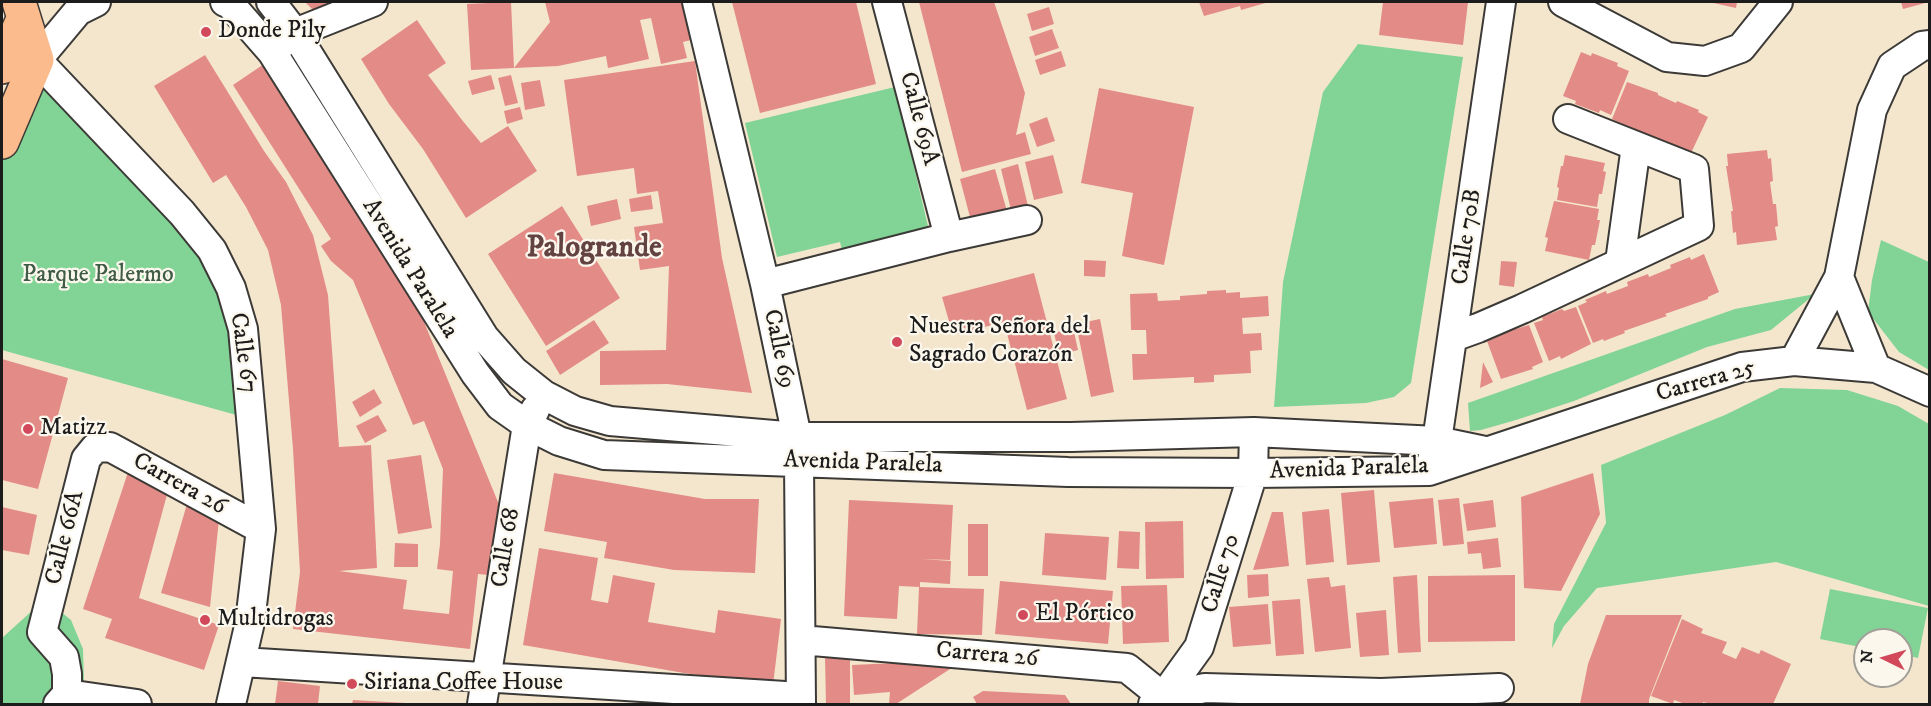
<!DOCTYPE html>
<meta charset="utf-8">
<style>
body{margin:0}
#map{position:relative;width:1931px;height:706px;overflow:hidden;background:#f4e6cd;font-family:"IM FELL DW Pica",serif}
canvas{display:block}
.frame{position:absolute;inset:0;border:3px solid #1c1c1c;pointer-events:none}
.north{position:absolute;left:1853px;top:628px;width:60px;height:60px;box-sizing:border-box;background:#fbf7ec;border:2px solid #a29f99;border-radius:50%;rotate:275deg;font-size:16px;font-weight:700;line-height:24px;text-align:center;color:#1c1c1c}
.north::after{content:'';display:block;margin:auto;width:21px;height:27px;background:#d1495b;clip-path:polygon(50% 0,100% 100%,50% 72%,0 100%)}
</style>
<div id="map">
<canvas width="1931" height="706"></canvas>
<div class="frame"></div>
<div class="north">N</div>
</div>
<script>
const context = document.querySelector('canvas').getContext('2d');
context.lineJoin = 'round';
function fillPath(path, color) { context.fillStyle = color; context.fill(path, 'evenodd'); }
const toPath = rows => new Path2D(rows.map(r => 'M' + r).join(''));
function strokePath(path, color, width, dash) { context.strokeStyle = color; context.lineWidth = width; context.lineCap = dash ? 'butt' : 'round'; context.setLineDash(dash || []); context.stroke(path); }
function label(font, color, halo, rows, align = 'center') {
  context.font = font + ' "IM FELL DW Pica",serif'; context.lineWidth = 4.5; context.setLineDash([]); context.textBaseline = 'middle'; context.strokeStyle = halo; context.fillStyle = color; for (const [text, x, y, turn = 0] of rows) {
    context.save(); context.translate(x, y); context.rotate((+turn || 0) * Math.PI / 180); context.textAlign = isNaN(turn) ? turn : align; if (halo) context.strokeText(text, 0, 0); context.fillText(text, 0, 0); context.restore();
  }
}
fillPath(toPath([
 [1358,44,1463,57,1411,383,1394,397,1366,403,1274,407,1283,282,1323,92],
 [37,60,200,248,237,337,240,416,2,350,2,138],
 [895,87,932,243,845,263,840,242,777,257,745,123],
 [1881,240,1929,262,1929,370,1899,352,1868,312,1872,280],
 [1815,294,1771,330,1707,347,1574,401,1516,420,1481,430,1470,431,1468,403,1735,309],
 [1780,388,1847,390,1898,406,1929,424,1929,606,1776,562,1597,588,1564,626,1552,648,1554,624,1606,523,1601,465,1725,415],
 [1830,589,1928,608,1918,658,1901,654,1901,640,1865,640,1865,648,1820,639],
 [45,599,71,620,83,649,84,683,67,704,2,704,2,638]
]), '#81d495');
fillPath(toPath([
 [305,2,344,2,323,20],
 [511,2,514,68,550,22,545,2,683,2,691,40,683,42,687,58,661,64,651,18,640,20,649,59,608,68,606,56,558,66,471,70,467,4],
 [732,2,856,2,876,84,760,113],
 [919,2,994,2,1025,93,1016,135,1025,132,1031,154,962,172],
 [1199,2,1269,2,1241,10,1240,6,1204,16],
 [1383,2,1468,2,1463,45,1379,35],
 [1709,2,1737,2,1736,8],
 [1901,2,1929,2,1903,9],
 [1049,7,1054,24,1032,31,1027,14],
 [417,20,446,63,428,75,462,120,481,143,508,126,537,171,466,218,423,149,389,104,361,59],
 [1052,29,1059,48,1035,56,1029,37],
 [1061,51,1066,66,1040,75,1035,60],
 [1581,52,1591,56,1592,53,1618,63,1617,66,1629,71,1611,115,1600,110,1599,113,1575,104,1576,101,1563,96],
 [205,55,264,151,286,182,313,235,328,295,339,447,371,445,377,568,339,571,407,580,403,609,449,614,453,571,437,569,440,544,443,469,424,421,413,425,353,280,331,261,321,246,331,239,233,85,264,64,399,261,500,507,489,575,478,574,470,649,293,629,300,572,293,449,281,305,268,250,246,207,226,175,213,183,154,86],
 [695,61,722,258,752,393,667,384,600,385,600,351,666,350,669,266,640,270,634,227,663,223,658,191,637,194,634,168,577,176,564,80],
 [491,75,495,89,472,95,468,81],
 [511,75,518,103,505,106,498,78],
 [540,80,545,106,525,110,521,83],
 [1627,82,1658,93,1658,95,1676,103,1677,101,1699,110,1698,112,1708,117,1691,153,1661,142,1662,141,1642,132,1641,134,1622,126,1622,124,1612,119],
 [1099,88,1194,107,1164,265,1122,256,1133,193,1081,183],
 [520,107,523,119,507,124,504,111],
 [1047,117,1055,141,1037,147,1029,124],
 [1767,150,1768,159,1771,158,1773,181,1770,182,1773,204,1776,204,1778,226,1775,227,1777,240,1737,245,1736,232,1733,233,1731,211,1733,211,1726,166,1728,166,1727,154],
 [1053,155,1063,193,1034,200,1025,162],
 [1565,155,1605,163,1603,171,1606,172,1602,194,1599,194,1597,207,1557,200,1559,188,1557,187,1561,166,1563,166],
 [1018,164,1028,206,1011,210,1001,169],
 [995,169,1007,211,971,221,960,179],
 [651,195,653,209,631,212,629,199],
 [617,199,621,219,591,226,587,206],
 [1554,201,1599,209,1597,220,1600,220,1595,245,1592,245,1589,260,1545,251,1548,238,1545,237],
 [562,206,620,298,546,346,488,254],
 [1704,254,1719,292,1708,297,1708,299,1665,314,1667,316,1624,331,1625,333,1604,341,1603,339,1593,343,1578,306,1587,302,1585,300,1606,291,1607,294,1628,286,1627,282,1648,274,1649,277,1671,268,1670,265,1690,257,1691,260],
 [1084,260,1106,261,1105,277,1084,276],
 [1501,261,1517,262,1514,287,1499,285],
 [1034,273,1067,399,1027,410,1004,322,953,335,942,297],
 [1226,290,1226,293,1240,292,1240,298,1268,296,1269,316,1242,318,1243,334,1261,333,1262,350,1250,351,1251,373,1214,375,1214,382,1194,383,1194,377,1133,380,1132,354,1147,354,1146,330,1131,330,1130,294,1157,293,1158,301,1180,300,1180,296,1207,294,1207,291],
 [1576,307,1591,344,1561,359,1560,356,1549,361,1534,323,1543,320,1542,317,1562,309,1564,311],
 [1100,319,1114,392,1091,397,1076,324],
 [594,320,609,343,560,375,546,351],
 [1529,325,1543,362,1532,367,1533,369,1501,379,1487,341,1495,338,1494,335,1515,327,1516,329],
 [1073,328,1078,350,1059,355,1054,333],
 [2,359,68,378,38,489,2,480],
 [1483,362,1493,382,1480,388],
 [374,389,382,403,360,417,352,402],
 [378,415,387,431,365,443,356,426],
 [421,455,432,528,398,534,387,460],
 [130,466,168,491,139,598,219,625,204,670,105,638,112,619,83,609],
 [554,473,705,499,759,499,755,573,674,570,604,558,607,542,544,531],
 [1593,473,1600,514,1561,591,1524,588,1521,497],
 [1374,490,1380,562,1347,565,1341,493],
 [1433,498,1437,544,1394,548,1389,502],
 [1459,498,1464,544,1443,546,1438,500],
 [849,500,953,505,950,560,921,559,951,561,950,584,920,582,920,587,899,586,897,619,844,616],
 [1493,500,1496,527,1467,531,1463,504],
 [187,504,219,519,210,607,161,593],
 [2,507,37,515,29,555,2,550],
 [1329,509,1334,562,1306,565,1302,512],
 [1272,512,1283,512,1289,566,1253,570],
 [1183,521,1184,578,1146,579,1145,522],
 [968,524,988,524,988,576,968,576],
 [1119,531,1140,532,1139,569,1117,568],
 [1045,533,1109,537,1106,580,1042,575],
 [1498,538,1501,567,1483,569,1481,553,1468,554,1467,542],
 [395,543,418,544,418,567,394,567],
 [539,548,598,558,591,600,608,603,613,575,655,583,648,622,715,633,718,610,781,619,773,685,684,673,523,645],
 [1268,574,1269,596,1248,598,1247,575],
 [1417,575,1421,652,1398,653,1393,577],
 [1515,575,1515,641,1428,642,1428,576],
 [1329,577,1331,587,1345,585,1351,648,1315,652,1307,579],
 [1000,581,1113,591,1108,644,995,634],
 [1167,585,1169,642,1123,644,1121,586],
 [919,587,984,589,982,635,917,634],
 [1300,599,1304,654,1276,656,1272,601],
 [1268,604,1271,644,1233,647,1229,607],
 [1386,610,1389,655,1360,657,1356,613],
 [1606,615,1682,615,1649,699,1649,704,1580,704,1588,664],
 [1682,619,1703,629,1701,633,1727,642,1722,653,1736,659,1742,647,1759,654,1761,650,1791,664,1773,704,1712,704,1703,702,1702,704,1685,704,1674,700,1673,704,1651,696],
 [825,657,850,657,850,704,826,704],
 [964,660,896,704,889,704,890,692,854,695,852,665],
 [278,681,320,686,318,704,275,704],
 [983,691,1065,695,1071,704,977,704,973,697],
 [353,700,406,703,406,704,352,704]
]), '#e38b86');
const minor = toPath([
 [96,2,78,11,37,60,182,213,212,250,231,288,243,329,261,529,250,622,231,704],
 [225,2,230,4,272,52,475,373,500,406,527,425,559,441,604,455,1068,472,1253,473,1429,471,1742,367,1794,361,1876,368,1930,392],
 [271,2,295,33,484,337,514,371,544,395,575,411,610,421,797,437,1071,437,1254,432,1437,441,1485,451],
 [697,2,765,284,797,437,799,462,801,704],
 [887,2,949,237],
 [1563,2,1667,57,1705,61,1741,48,1778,2],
 [280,45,295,33,373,2],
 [1620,262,1636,146],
 [1839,277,1876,368],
 [765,284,949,237,1027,220],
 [1453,337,1478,328,1522,309,1699,226,1694,169,1568,119],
 [1794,361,1839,277,1872,110,1892,66,1922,46,1930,45],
 [1432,460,1437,441,1501,2],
 [801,640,1127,668,1163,697],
 [242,662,801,697],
 [67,694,137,704],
 [1163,697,1199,647,1253,473,1254,432],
 [58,704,67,694,67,674,64,657,42,632,86,459,95,448,110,447,261,529],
 [482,704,527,425,535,410],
 [1153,704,1163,697,1205,688,1381,693,1499,688]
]);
const major = toPath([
 [2,67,23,19],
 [2,142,37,60,19,2]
]);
strokePath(minor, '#3c3a37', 32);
strokePath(major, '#3c3a37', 36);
strokePath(minor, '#fff', 28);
strokePath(major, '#fbbb8d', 33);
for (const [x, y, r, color] of [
 [206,32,6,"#d1495b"],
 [897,342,6,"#d1495b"],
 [28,429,6,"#d1495b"],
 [1023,615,6,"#d1495b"],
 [205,620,6,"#d1495b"],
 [352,684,6,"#d1495b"]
]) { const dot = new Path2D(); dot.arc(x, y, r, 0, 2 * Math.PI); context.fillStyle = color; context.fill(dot); strokePath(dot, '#fbf7ec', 2); }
label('24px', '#1c1c1c', '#fbf7ec', [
 ["Donde Pily",218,32],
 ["Nuestra Señora del",909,328],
 ["Sagrado Corazón",909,356],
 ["Matizz",40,429],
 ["El Pórtico",1035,615],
 ["Multidrogas",217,620],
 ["Siriana Coffee House",364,684]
], 'left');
label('24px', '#1c1c1c', '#fbf7ec', [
 ["Calle 69A",918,119,75],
 ["Calle 70B",1468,237,-82],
 ["Avenida Paralela",409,269,58],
 ["Calle 69",778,349,78],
 ["Calle 67",242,353,82],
 ["Carrera 25",1706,382,-16],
 ["Avenida Paralela",863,464,2],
 ["Avenida Paralela",1349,470,-2],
 ["Carrera 26",179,485,29],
 ["Calle 66A",66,538,-76],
 ["Calle 68",507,548,-81],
 ["Calle 70",1222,574,-73],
 ["Carrera 26",987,656,5]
]);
label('24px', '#3f5c46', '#fbf7ec', [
 ["Parque Palermo",98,276]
]);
label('bold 30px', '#624341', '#fbf7ec', [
 ["Palogrande",594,250]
]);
</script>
